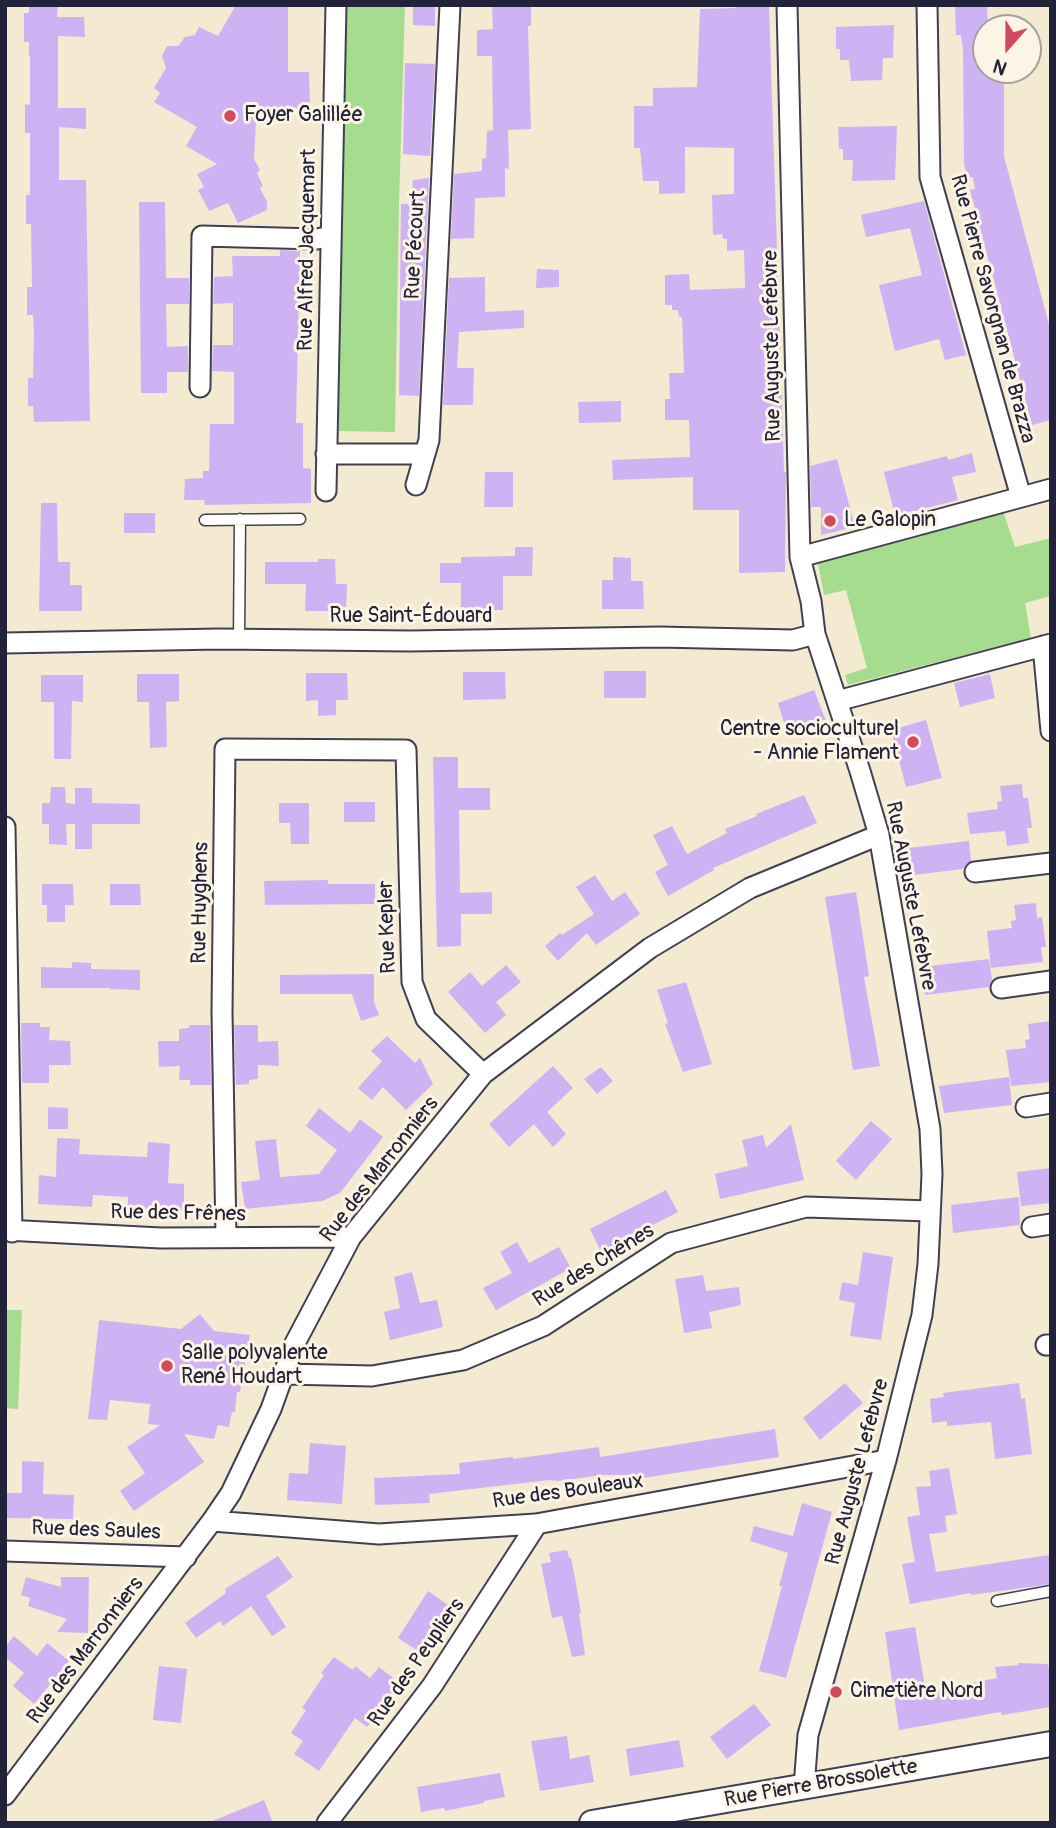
<!DOCTYPE html>
<meta charset="utf-8">
<style>
body{margin:0}
#map{position:relative;width:1056px;height:1828px;overflow:hidden;background:#f3ead1;font-family:Pangolin,sans-serif}
canvas{display:block}
.frame{position:absolute;inset:0;border:7px solid #22223b;pointer-events:none}
.north{position:absolute;left:972px;top:14px;width:70px;height:70px;box-sizing:border-box;background:#fcf5e5;border:2px solid #a5a1a1;border-radius:50%;rotate:201deg;font-size:19px;font-weight:700;line-height:28px;text-align:center;color:#22223b}
.north::after{content:'';display:block;margin:auto;width:24px;height:32px;background:#d1495b;clip-path:polygon(50% 0,100% 100%,50% 72%,0 100%)}
</style>
<div id="map">
<canvas width="1056" height="1828"></canvas>
<div class="frame"></div>
<div class="north">N</div>
</div>
<script>
const context = document.querySelector('canvas').getContext('2d');
context.lineJoin = 'round';
function fillPath(path, color) { context.fillStyle = color; context.fill(path, 'evenodd'); }
const toPath = rows => new Path2D(rows.map(r => 'M' + r).join(''));
function strokePath(path, color, width, dash) { context.strokeStyle = color; context.lineWidth = width; context.lineCap = dash ? 'butt' : 'round'; context.setLineDash(dash || []); context.stroke(path); }
function label(font, color, halo, rows, align = 'center') {
  context.font = font + ' Pangolin,sans-serif'; context.lineWidth = 6; context.setLineDash([]); context.textBaseline = 'middle'; context.strokeStyle = halo; context.fillStyle = color; for (const [text, x, y, turn = 0] of rows) {
    context.save(); context.translate(x, y); context.rotate((+turn || 0) * Math.PI / 180); context.textAlign = isNaN(turn) ? turn : align; if (halo) context.strokeText(text, 0, 0); context.fillText(text, 0, 0); context.restore();
  }
}
fillPath(toPath([
 [346,5,405,5,399,203,395,432,337,431],
 [1003,511,1015,547,1051,538,1051,596,1025,603,1031,638,848,685,845,675,867,668,846,590,824,595,817,558],
 [5,1310,22,1310,18,1409,5,1408]
]), '#a6dc8d');
fillPath(toPath([
 [29,5,58,5,57,17,84,17,85,37,58,36,58,108,86,108,86,129,59,127,59,180,86,180,90,421,34,422,33,406,28,406,28,378,33,378,34,331,33,315,27,315,27,287,32,287,31,224,26,224,26,195,30,195,30,133,25,133,25,104,30,105,30,56,29,56,29,42,24,42,24,13,29,13],
 [236,5,288,5,288,72,309,72,310,108,262,108,261,121,256,121,254,159,260,170,257,173,263,186,260,188,267,202,267,210,238,223,228,203,209,211,198,190,204,187,197,174,217,164,186,146,197,127,154,102,160,93,154,88,166,68,162,56,167,46,178,46,185,37,195,35,199,27,218,36],
 [413,5,435,5,435,26,413,25],
 [492,5,531,5,531,26,528,26,531,129,508,130,509,169,505,168,505,197,475,198,474,238,451,239,454,174,482,171,482,159,486,158,487,131,493,130,492,56,477,56,477,30,493,29],
 [736,5,769,5,782,403,784,472,786,472,785,572,739,573,739,510,693,510,693,477,613,480,612,460,690,457,689,420,665,420,665,399,670,399,669,373,684,373,682,317,679,317,678,310,672,310,672,305,665,305,665,275,689,274,690,290,745,288,744,250,727,251,727,239,723,239,722,234,713,235,712,195,734,194,734,148,685,147,685,193,659,194,659,181,643,181,640,148,634,148,634,106,653,106,653,88,697,87,700,9,736,8],
 [960,5,987,5,988,28,986,28,986,70,1004,70,1004,156,1051,332,1051,420,1032,425,970,190,975,189,973,177,967,177,964,164,963,50,961,35,956,35,955,7,960,7],
 [894,25,893,58,883,58,882,80,851,81,849,60,840,60,840,49,836,49,836,27],
 [405,63,435,64,430,156,403,154],
 [897,126,895,180,852,181,853,160,843,160,843,149,839,149,838,127],
 [429,178,419,396,399,395,401,204,411,204,413,180],
 [924,201,966,355,945,360,939,339,895,351,879,285,922,275,910,228,866,237,861,215],
 [139,202,165,202,166,278,189,278,189,304,166,304,167,347,188,346,188,372,167,372,167,393,141,393],
 [280,250,300,251,296,423,303,423,303,468,311,469,311,503,205,505,204,500,184,500,185,479,203,478,203,471,209,471,210,424,234,424,234,372,212,371,213,345,233,345,233,303,213,304,214,277,233,276,232,256,280,256],
 [537,269,559,270,559,287,536,288],
 [485,277,485,312,524,310,524,328,459,332,457,368,474,368,473,405,443,405,449,278],
 [621,401,621,422,579,423,578,402],
 [972,453,976,472,952,477,958,500,895,516,884,472,947,456,948,460],
 [837,459,855,527,821,535,821,507,811,507,810,466],
 [485,472,513,472,513,507,484,507],
 [41,503,57,503,58,562,70,562,70,585,82,585,82,611,39,611],
 [124,513,155,513,155,533,124,533],
 [515,547,533,547,532,576,503,576,503,610,461,610,461,583,440,583,440,563,461,563,461,557,515,556],
 [613,557,631,558,631,581,643,581,644,609,602,609,602,580,613,580],
 [318,559,335,559,336,584,347,584,346,611,305,611,306,584,265,584,265,562,318,562],
 [604,671,646,671,646,698,604,698],
 [463,672,505,672,506,699,463,700],
 [306,673,347,673,348,700,336,700,336,715,318,716,318,700,306,701],
 [137,674,179,674,179,701,166,702,167,747,150,748,149,702,137,702],
 [990,674,995,698,960,707,954,683],
 [41,675,83,675,83,702,72,701,71,759,54,759,54,702,41,702],
 [814,690,826,721,788,736,778,703],
 [926,720,942,778,906,787,891,730],
 [433,757,458,757,458,788,490,788,490,810,459,810,460,893,492,892,492,914,461,914,461,946,437,947],
 [1022,784,1023,798,1028,798,1032,828,1027,828,1029,843,1007,846,1005,831,970,834,967,813,998,809,997,802,1002,801,1000,786],
 [51,787,65,787,66,803,75,804,75,788,92,788,92,803,140,804,140,824,92,824,92,849,75,849,75,824,66,824,67,845,49,844,49,824,42,824,42,803,50,803],
 [804,795,817,823,713,868,714,870,668,896,655,872,668,865,653,835,672,826,687,854,727,833,725,829,757,816,756,814],
 [344,802,375,802,375,822,344,822],
 [279,803,309,803,309,844,291,844,290,823,279,823],
 [969,841,971,861,967,863,963,869,905,876,899,849],
 [595,875,612,901,625,892,640,914,596,945,587,933,558,961,545,946,560,933,562,935,594,914,576,887],
 [328,880,328,884,375,884,375,904,265,905,264,881],
 [42,884,73,884,74,905,65,905,65,922,47,922,47,905,42,905],
 [110,884,140,884,141,905,110,905],
 [856,892,869,976,864,977,880,1066,853,1070,825,897],
 [1036,903,1037,918,1042,917,1046,947,1041,947,1043,962,991,968,987,931,1012,928,1011,921,1016,920,1014,905],
 [989,959,992,980,989,987,925,995,921,967],
 [72,962,91,963,91,969,140,970,140,990,110,989,110,988,41,988,41,967,72,968],
 [506,965,521,982,496,1002,506,1015,485,1033,448,992,470,972,482,986],
 [374,974,374,1002,379,1015,361,1021,352,994,280,994,280,975],
 [686,982,712,1064,683,1072,665,1024,668,1023,657,990],
 [1051,1021,1051,1082,1011,1086,1006,1050,1026,1048,1025,1040,1030,1039,1028,1024],
 [21,1023,40,1023,40,1027,50,1027,49,1040,70,1041,71,1065,49,1065,49,1083,22,1083],
 [189,1025,210,1025,211,1085,190,1085,190,1080,179,1080,180,1066,159,1067,158,1041,179,1041,179,1029,189,1028],
 [234,1025,258,1025,258,1042,278,1041,279,1066,258,1065,258,1079,249,1080,249,1084,236,1085],
 [387,1036,415,1063,420,1058,433,1084,406,1110,383,1087,372,1100,358,1088,382,1061,371,1051],
 [553,1066,573,1088,547,1112,566,1134,553,1147,534,1124,509,1147,489,1124],
 [601,1067,613,1081,597,1094,584,1079],
 [1009,1077,1012,1105,944,1113,939,1086],
 [48,1107,68,1108,68,1129,48,1129],
 [319,1108,350,1133,360,1119,383,1137,340,1193,322,1201,245,1209,241,1182,260,1180,255,1141,276,1139,280,1177,319,1174,337,1150,306,1126],
 [871,1121,892,1139,856,1180,836,1161],
 [791,1124,804,1180,720,1199,715,1174,748,1166,742,1140,763,1135,766,1148],
 [57,1138,80,1139,79,1154,147,1157,148,1142,170,1144,168,1183,184,1184,184,1211,128,1208,128,1197,93,1195,92,1207,38,1204,39,1175,56,1177],
 [1051,1168,1051,1203,1021,1206,1017,1172],
 [666,1190,678,1212,601,1252,590,1229],
 [1019,1197,1020,1225,953,1233,951,1205],
 [517,1242,529,1263,559,1247,571,1268,496,1310,483,1288,512,1273,500,1252],
 [863,1252,893,1257,881,1340,850,1336,855,1303,839,1300,842,1282,858,1285],
 [412,1272,420,1303,437,1300,443,1327,390,1340,384,1312,400,1308,394,1277],
 [703,1275,706,1291,739,1287,741,1305,709,1312,712,1328,684,1333,675,1279],
 [200,1314,214,1331,250,1335,240,1392,237,1392,235,1412,232,1412,229,1427,218,1425,214,1439,184,1434,204,1462,134,1511,120,1491,145,1473,127,1447,160,1425,148,1424,150,1404,110,1400,107,1420,88,1419,99,1320,181,1329],
 [845,1383,863,1403,820,1440,803,1418],
 [1019,1383,1021,1399,1025,1398,1032,1454,995,1459,991,1422,947,1426,947,1421,932,1423,930,1399,944,1397,943,1393],
 [775,1429,779,1457,637,1479,636,1475,602,1475,559,1481,549,1480,429,1494,430,1503,375,1505,374,1478,460,1474,459,1463,513,1457,513,1459,599,1447,600,1457],
 [310,1443,346,1446,342,1504,287,1500,289,1473,308,1474],
 [22,1461,44,1462,43,1494,74,1495,73,1519,5,1518,5,1493,22,1493],
 [949,1468,957,1514,945,1516,947,1532,929,1534,936,1572,1049,1555,1051,1584,971,1595,971,1593,910,1604,902,1564,915,1562,907,1517,920,1515,916,1487,931,1486,929,1471],
 [802,1503,832,1512,786,1678,759,1671,782,1586,779,1586,788,1553,750,1541,754,1526,793,1536],
 [567,1550,569,1558,571,1558,575,1578,581,1613,579,1613,585,1655,572,1657,562,1616,552,1618,541,1564,551,1562,549,1553],
 [278,1556,293,1577,266,1596,286,1627,272,1636,251,1606,223,1626,220,1621,196,1638,185,1623,226,1593,225,1589],
 [26,1577,61,1587,61,1577,89,1577,88,1633,57,1632,67,1619,28,1606,30,1598,21,1595],
 [428,1591,451,1607,421,1653,398,1638],
 [915,1627,926,1692,997,1678,995,1667,1019,1665,1018,1663,1048,1664,1049,1670,1051,1670,1051,1707,1002,1715,1001,1712,899,1730,885,1632],
 [14,1636,37,1656,47,1643,69,1661,34,1704,13,1686,24,1673,5,1657,5,1647],
 [334,1657,353,1670,355,1666,370,1678,379,1667,401,1684,367,1727,355,1718,319,1771,294,1754,303,1741,291,1733,306,1710,302,1708,324,1675,321,1673],
 [159,1666,187,1669,181,1723,153,1720],
 [754,1704,771,1725,727,1759,710,1737],
 [567,1736,570,1759,589,1755,594,1782,540,1791,531,1741],
 [679,1740,684,1767,630,1776,626,1749],
 [500,1773,505,1797,484,1801,484,1803,445,1811,444,1808,421,1812,417,1787],
 [264,1800,273,1823,211,1823,210,1822]
]), '#cfb2f4');
const service = toPath([
 [205,520,300,519],
 [239,640,240,519],
 [997,1601,1051,1591]
]);
const minor = toPath([
 [787,5,800,557,811,601,815,634,860,771,879,835,930,1129,932,1174,928,1264,922,1315,886,1460,808,1735,804,1787],
 [927,5,930,177,1021,497],
 [200,387,202,236,317,239,331,236],
 [326,454,425,454],
 [416,485,429,440,450,5],
 [326,491,336,5],
 [800,557,1051,489],
 [5,643,219,639,410,641,659,637,793,640,815,634],
 [1043,646,1051,731],
 [837,701,1051,644],
 [5,827,12,1232],
 [975,872,1051,863],
 [1001,988,1051,981],
 [1026,1107,1051,1103],
 [1032,1227,1051,1224],
 [5,1230,161,1238,351,1237],
 [226,1237,222,1012,225,749,406,750,412,982,426,1019,483,1074],
 [1046,1345,1051,1345],
 [285,1374,372,1376,463,1360,543,1326,671,1243,806,1207,930,1211],
 [212,1521,379,1534,536,1524,886,1460],
 [5,1551,186,1557],
 [5,1795,212,1521,231,1493,271,1409,294,1345,351,1237,483,1074,650,948,750,888,879,835],
 [327,1823,432,1686,537,1524]
]);
const tertiary = toPath([
 [592,1823,1051,1744]
]);
strokePath(service, '#414052', 13);
strokePath(minor, '#414052', 23);
strokePath(tertiary, '#414052', 28);
strokePath(service, '#fff', 10);
strokePath(minor, '#fff', 19);
strokePath(tertiary, '#fff', 24);
for (const [x, y, r, color] of [
 [230,116,7,"#d1495b"],
 [830,521,7,"#d1495b"],
 [913,742,7,"#d1495b"],
 [167,1366,7,"#d1495b"],
 [836,1692,7,"#d1495b"]
]) { const dot = new Path2D(); dot.arc(x, y, r, 0, 2 * Math.PI); context.fillStyle = color; context.fill(dot); strokePath(dot, '#fcf5e5', 2.5); }
label('21px', '#22223b', '#fcf5e5', [
 ["Foyer Galillée",244,116],
 ["Le Galopin",844,521],
 ["Centre socioculturel",899,730,"right"],
 ["- Annie Flament",899,754,"right"],
 ["Salle polyvalente",181,1354],
 ["René Houdart",181,1378],
 ["Cimetière Nord",850,1692]
], 'left');
label('21px', '#22223b', '#fcf5e5', [
 ["Rue Pécourt",416,245,-87],
 ["Rue Alfred Jacquemart",308,250,-89],
 ["Rue Pierre Savorgnan de Brazza",992,309,75],
 ["Rue Auguste Lefebvre",773,346,-91],
 ["Rue Saint-Édouard",411,617],
 ["Rue Auguste Lefebvre",910,896,79],
 ["Rue Huyghens",201,903,-89],
 ["Rue Kepler",388,927,-92],
 ["Rue des Marronniers",380,1170,-52],
 ["Rue des Frênes",178,1214,1],
 ["Rue des Chênes",594,1266,-32],
 ["Rue Auguste Lefebvre",858,1472,-75],
 ["Rue des Bouleaux",568,1492,-8],
 ["Rue des Saules",96,1531,2],
 ["Rue des Marronniers",86,1651,-53],
 ["Rue des Peupliers",417,1663,-55],
 ["Rue Pierre Brossolette",821,1784,-10]
]);
</script>
